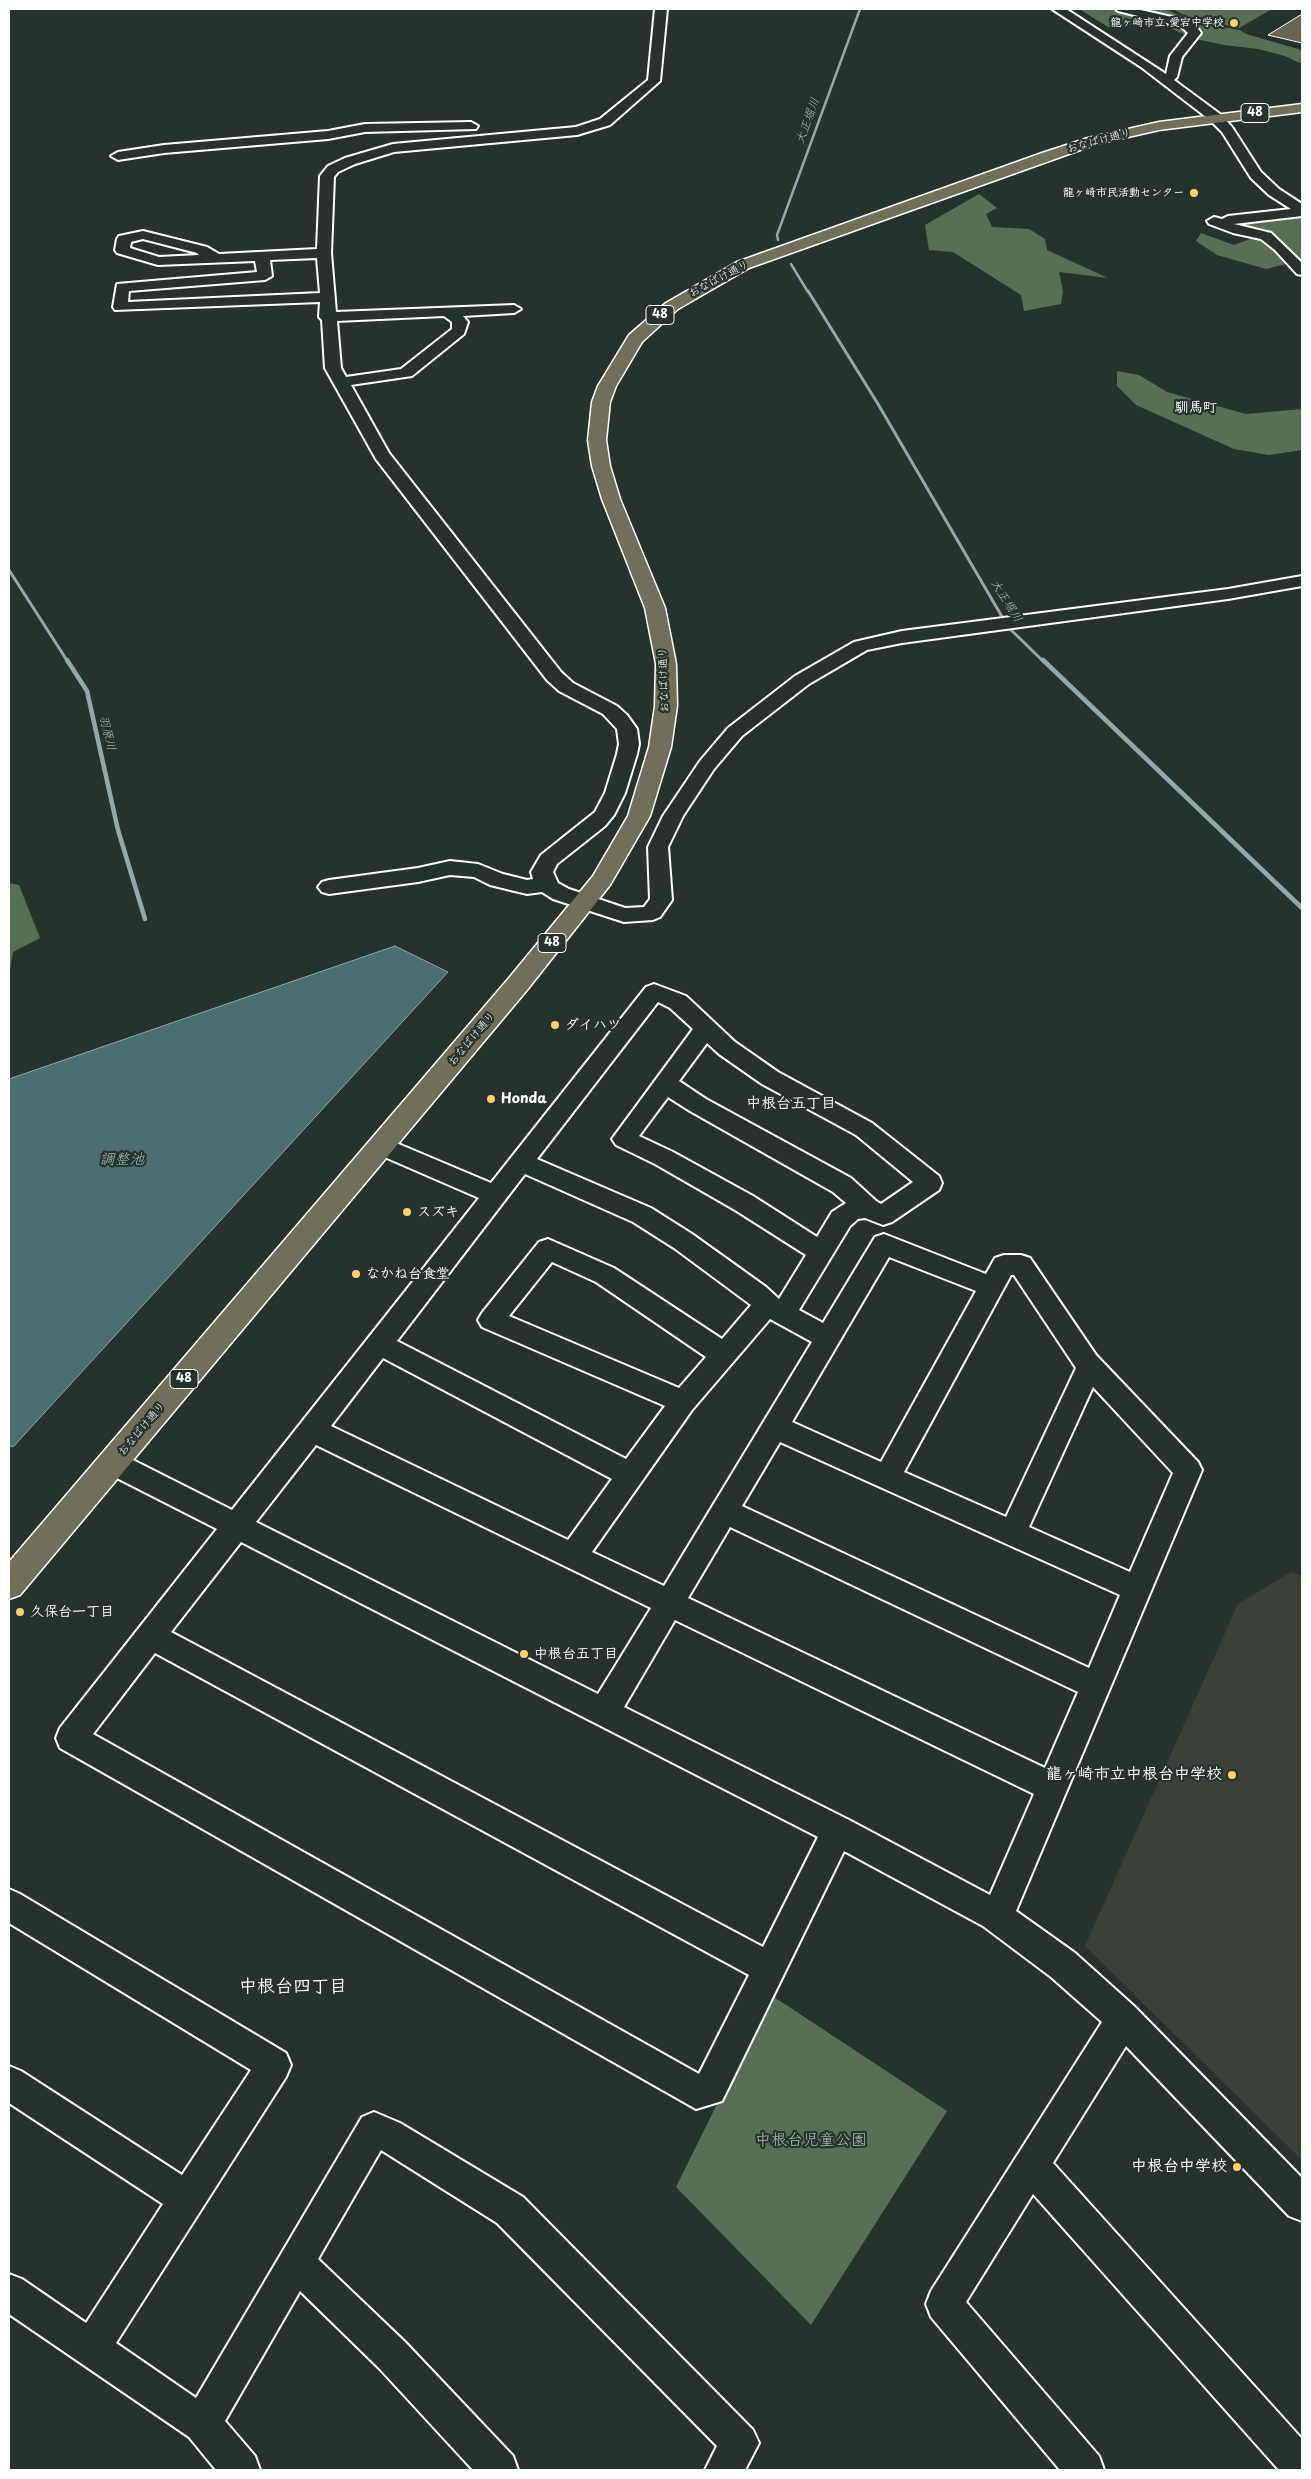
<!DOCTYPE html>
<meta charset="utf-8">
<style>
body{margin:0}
#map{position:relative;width:1311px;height:2479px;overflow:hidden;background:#26332d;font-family:"Playpen Sans",sans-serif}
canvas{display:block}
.frame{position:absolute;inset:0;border:10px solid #fff;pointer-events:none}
</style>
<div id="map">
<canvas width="1311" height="2479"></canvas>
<div class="frame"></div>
</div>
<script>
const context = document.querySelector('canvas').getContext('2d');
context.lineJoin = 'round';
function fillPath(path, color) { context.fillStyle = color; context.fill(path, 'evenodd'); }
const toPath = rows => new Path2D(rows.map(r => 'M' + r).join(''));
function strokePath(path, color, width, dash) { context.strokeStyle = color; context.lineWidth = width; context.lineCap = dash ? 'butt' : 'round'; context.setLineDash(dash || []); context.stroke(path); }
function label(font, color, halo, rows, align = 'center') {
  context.font = font + ' "Playpen Sans","Klee One",sans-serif'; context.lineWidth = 4.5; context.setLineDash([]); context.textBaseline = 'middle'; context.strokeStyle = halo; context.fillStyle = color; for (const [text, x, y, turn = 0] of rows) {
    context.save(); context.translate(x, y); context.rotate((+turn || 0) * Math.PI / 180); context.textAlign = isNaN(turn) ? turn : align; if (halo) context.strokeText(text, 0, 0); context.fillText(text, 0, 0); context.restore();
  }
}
fillPath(toPath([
 [1291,1572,1302,1576,1302,2160,1085,1946,1238,1604]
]), '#3a4238');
fillPath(toPath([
 [1079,9,1165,9,1194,22,1240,30,1246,34,1298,49,1302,51,1302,64,1285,56,1258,49,1224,45,1196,39,1155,22,1108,27],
 [1173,9,1272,9,1239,28,1186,16],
 [979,194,997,208,986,214,992,227,1029,229,1045,239,1047,250,1108,278,1059,272,1063,291,1061,304,1024,311,1021,295,953,252,929,250,925,225],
 [1302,217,1302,260,1266,269,1217,255,1196,241,1201,233,1234,245,1256,237,1233,222],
 [1117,371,1139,375,1167,392,1246,414,1302,409,1302,450,1269,455,1234,449,1136,405,1117,386],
 [9,883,19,885,40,938,13,952,9,977],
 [771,1995,947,2111,811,2325,676,2187]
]), '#577055');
const water = toPath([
 [395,946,448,972,13,1447,9,1445,9,1079,395,946]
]);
fillPath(water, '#4b6e71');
strokePath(water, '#93a8aa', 1);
strokePath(toPath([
 [778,240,777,235,860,9],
 [791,264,808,292]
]), '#93a8aa', 2.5);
strokePath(toPath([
 [808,291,878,404,1008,627,1044,662],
 [9,570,68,662]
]), '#93a8aa', 3);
strokePath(toPath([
 [67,660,87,691,118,830,145,919],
 [1043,660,1302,908]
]), '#93a8aa', 4.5);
const building = toPath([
 [1302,14,1302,43,1268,35,1302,14]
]);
fillPath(building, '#6a6552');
strokePath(building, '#fff', 1);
const minor = toPath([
 [655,9,667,9,660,81,610,125,577,135,394,152,355,164,338,172,334,177,331,253,336,312,514,305,521,309,514,313,463,316,468,322,464,334,412,376,351,385,389,453,561,672,573,683,617,706,627,715,637,729,639,744,637,754,625,793,614,815,605,826,557,864,553,872,558,883,569,889,625,908,644,907,650,899,648,847,663,816,700,761,728,728,795,676,854,642,902,631,1228,589,1302,576,1302,586,1228,599,902,643,867,650,809,684,742,736,714,769,683,816,668,847,672,900,660,917,653,920,624,922,553,899,542,892,527,894,490,885,474,877,450,875,418,882,329,894,322,892,318,887,322,882,329,880,418,868,450,861,478,864,503,874,527,880,533,879,531,872,541,855,595,812,605,793,617,754,619,744,617,729,603,714,559,691,547,680,376,459,325,368,322,320,319,317,320,302,115,310,113,307,117,284,257,272,255,261,158,265,117,253,115,250,117,239,119,236,143,231,207,247,219,254,317,249,320,176,328,166,345,158,393,144,576,127,600,119,648,80,655,9],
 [143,239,197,253,199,255,159,257,130,248,131,242,143,239],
 [317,258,320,293,128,302,129,291,265,280,272,276,270,260,317,258],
 [444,316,452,322,452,329,401,369,346,377,341,368,337,321,444,316],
 [1052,9,1066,9,1166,74,1170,56,1188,33,1182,27,1118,11,1116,9,1136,9,1190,21,1199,30,1201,33,1182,57,1177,77,1174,80,1220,114,1232,127,1261,172,1279,189,1302,204,1302,216,1234,224,1271,233,1302,263,1302,275,1297,274,1275,250,1261,239,1233,233,1209,224,1207,221,1214,217,1222,219,1228,216,1291,209,1269,195,1251,178,1222,132,1210,120,1141,67,1052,9],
 [471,122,478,126,476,129,365,132,328,139,164,153,118,160,111,156,118,152,164,145,328,131,365,124,471,122],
 [654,984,686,996,735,1042,778,1072,872,1123,939,1176,942,1183,939,1190,892,1222,883,1225,865,1218,858,1219,850,1226,799,1310,823,1323,875,1237,884,1234,986,1274,995,1258,1004,1255,1021,1255,1030,1258,1096,1355,1198,1462,1202,1470,1016,1911,1075,1953,1135,2007,1302,2178,1302,2221,1289,2216,1126,2046,1053,2163,1302,2439,1302,2470,1279,2470,1033,2194,966,2302,1099,2456,1104,2470,1060,2470,931,2317,926,2304,931,2291,1102,2022,1051,1977,983,1926,844,1851,722,2101,696,2109,60,1748,56,1738,60,1728,217,1529,103,1471,99,1463,103,1455,113,1451,123,1455,232,1510,479,1198,373,1152,369,1146,373,1140,381,1137,389,1140,491,1183,646,987,654,984],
 [658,1002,670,1008,693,1029,612,1139,616,1145,655,1164,735,1210,806,1255,779,1299,766,1287,692,1234,651,1208,537,1159,658,1002],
 [707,1043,719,1054,762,1084,856,1135,913,1182,881,1204,876,1201,851,1178,706,1099,679,1081,707,1043],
 [668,1097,690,1111,833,1192,846,1203,832,1212,817,1237,753,1196,673,1152,639,1136,668,1097],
 [525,1174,633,1222,674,1248,751,1305,722,1339,614,1268,548,1239,539,1242,482,1313,478,1320,482,1327,665,1406,626,1459,397,1341,525,1174],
 [889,1257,976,1291,881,1462,792,1422,889,1257],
 [552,1262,596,1282,706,1357,679,1388,509,1316,552,1262],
 [1011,1275,1014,1275,1076,1368,1006,1517,904,1472,1011,1275],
 [770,1319,812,1342,664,1586,592,1552,692,1410,770,1319],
 [383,1358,612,1479,568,1540,331,1426,383,1358],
 [1093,1387,1173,1473,1130,1572,1029,1527,1093,1387],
 [780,1442,1120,1595,1089,1668,742,1506,780,1442],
 [316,1445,651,1608,598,1694,256,1522,316,1445],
 [730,1527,1078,1692,1045,1768,688,1598,730,1527],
 [241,1542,818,1837,763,1947,171,1632,241,1542],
 [675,1620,1034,1794,990,1895,849,1820,624,1707,675,1620],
 [155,1653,749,1975,699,2074,93,1734,155,1653],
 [9,1889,20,1894,286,2053,291,2065,286,2077,116,2343,196,2398,362,2117,374,2112,400,2123,523,2197,753,2430,759,2443,745,2470,705,2470,717,2446,497,2223,381,2150,318,2259,405,2342,513,2456,518,2470,473,2470,379,2368,300,2291,225,2421,255,2456,260,2470,216,2470,189,2437,9,2314,9,2274,22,2279,86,2323,163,2204,9,2103,9,2066,21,2071,182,2175,251,2070,9,1923,9,1889]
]);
const major = toPath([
 [1302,104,1302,112,1159,130,1097,144,749,268,678,309,642,342,616,386,610,402,606,440,610,466,620,499,665,608,676,664,677,706,671,747,650,816,610,885,527,990,20,1595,9,1599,9,1562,509,978,593,876,628,816,649,747,655,706,656,664,645,608,602,499,592,466,588,440,592,402,598,386,629,335,666,303,737,262,1042,153,1088,138,1159,122,1302,104]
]);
strokePath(minor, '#fff', 4);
strokePath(major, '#fff', 3);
fillPath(minor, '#26332d');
fillPath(major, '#716e59');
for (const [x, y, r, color] of [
 [1234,23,5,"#ffd166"],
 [1194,193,5,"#ffd166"],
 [555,1025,5,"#ffd166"],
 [491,1099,5,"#ffd166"],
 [407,1212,5,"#ffd166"],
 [356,1274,5,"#ffd166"],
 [20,1612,5,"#ffd166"],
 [524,1654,5,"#ffd166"],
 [1232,1775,5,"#ffd166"],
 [1237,2167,5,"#ffd166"]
]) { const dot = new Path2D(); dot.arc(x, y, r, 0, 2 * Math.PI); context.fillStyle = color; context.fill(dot); strokePath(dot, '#26332d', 2); }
label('bold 11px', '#fff', '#26332d', [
 ["龍ヶ崎市立 愛宕中学校",1224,23],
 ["龍ヶ崎市民活動センター",1184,193]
], 'right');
label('11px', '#fff', '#26332d', [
 ["おなばけ通り",1099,141,-15],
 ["おなばけ通り",719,279,-28],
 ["おなばけ通り",664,680,-92],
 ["おなばけ通り",472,1039,-50],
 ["おなばけ通り",142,1429,-50]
]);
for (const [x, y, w] of [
 [1255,113,28],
 [660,315,28],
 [552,943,28],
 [184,1379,28]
]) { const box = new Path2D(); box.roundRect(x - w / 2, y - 9.5, w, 19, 4); context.fillStyle = '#26332d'; context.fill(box); strokePath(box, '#fff', 1); }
label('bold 12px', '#fff', null, [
 ["48",1255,113],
 ["48",660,315],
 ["48",552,943],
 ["48",184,1379]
]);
label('italic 12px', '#aebebf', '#26332d', [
 ["大正堀川",808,121,-70],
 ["大正堀川",1006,601,58],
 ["羽原川",107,733,77]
]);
label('bold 14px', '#fff', '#26332d', [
 ["馴馬町",1196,408]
]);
label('bold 14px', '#fff', '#26332d', [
 ["ダイハツ",565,1025],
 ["Honda",501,1099],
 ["スズキ",417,1212],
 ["なかね台食堂",366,1274],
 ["久保台一丁目",30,1612],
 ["中根台五丁目",534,1654]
], 'left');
label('bold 15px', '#fff', '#26332d', [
 ["中根台五丁目",791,1104]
]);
label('italic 15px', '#aebebf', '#26332d', [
 ["調整池",122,1160]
]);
label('bold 16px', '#fff', '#26332d', [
 ["龍ヶ崎市立中根台中学校",1222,1775],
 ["中根台中学校",1227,2167]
], 'right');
label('16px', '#b3bfb2', '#26332d', [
 ["中根台児童公園",811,2141]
]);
label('bold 18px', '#fff', '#26332d', [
 ["中根台四丁目",293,1987]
]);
</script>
